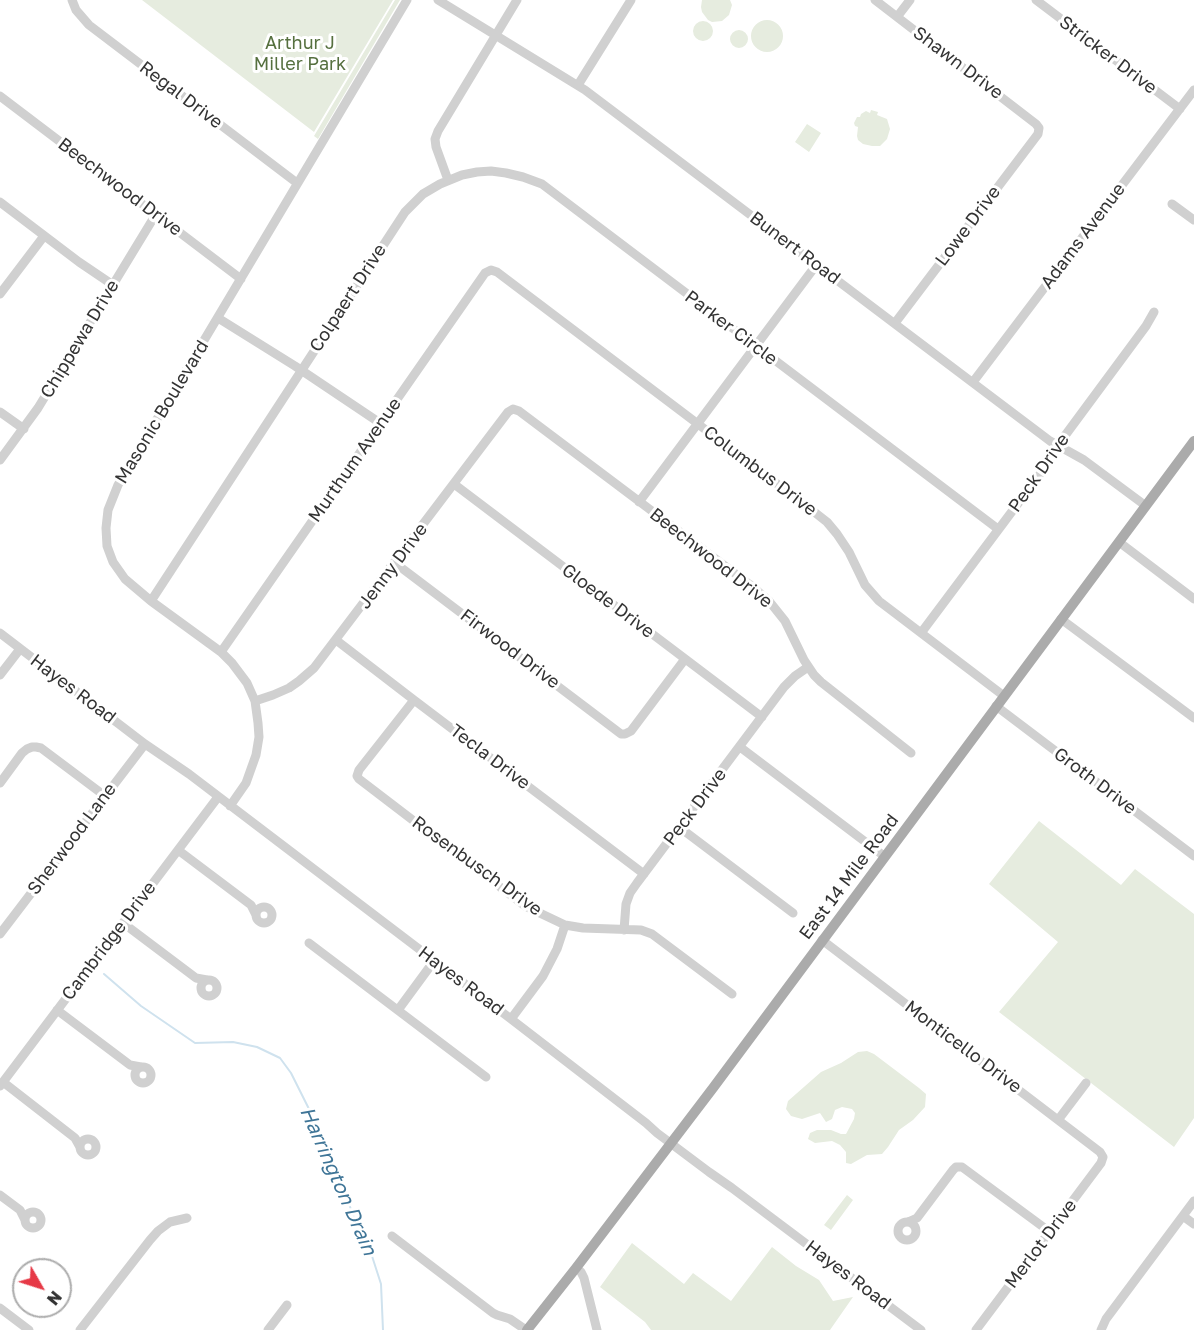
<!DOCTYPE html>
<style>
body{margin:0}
#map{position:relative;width:1194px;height:1330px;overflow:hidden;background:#fff;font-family:"Golos Text",sans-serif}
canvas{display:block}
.north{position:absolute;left:12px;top:1258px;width:60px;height:60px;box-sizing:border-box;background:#fff;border:2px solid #adadad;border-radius:50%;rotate:129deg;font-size:16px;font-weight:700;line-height:24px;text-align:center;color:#333}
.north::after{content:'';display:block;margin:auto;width:21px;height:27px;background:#e63946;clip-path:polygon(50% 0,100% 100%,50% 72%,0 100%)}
</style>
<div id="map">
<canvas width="1194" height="1330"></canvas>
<div class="north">N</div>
</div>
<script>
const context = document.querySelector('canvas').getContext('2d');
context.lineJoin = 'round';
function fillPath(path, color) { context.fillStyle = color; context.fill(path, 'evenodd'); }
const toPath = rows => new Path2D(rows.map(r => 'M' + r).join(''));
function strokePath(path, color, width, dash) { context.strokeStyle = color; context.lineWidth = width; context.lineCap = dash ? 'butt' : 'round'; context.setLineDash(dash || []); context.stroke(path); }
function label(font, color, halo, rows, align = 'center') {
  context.font = font + ' "Golos Text",sans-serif'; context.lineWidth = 6; context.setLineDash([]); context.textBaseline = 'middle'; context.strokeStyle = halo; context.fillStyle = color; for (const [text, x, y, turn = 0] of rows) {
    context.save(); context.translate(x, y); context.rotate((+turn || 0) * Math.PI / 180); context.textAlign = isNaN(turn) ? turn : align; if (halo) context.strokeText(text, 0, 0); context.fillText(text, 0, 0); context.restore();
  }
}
fillPath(toPath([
 [142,0,393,0,314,132],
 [395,0,400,0,318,139,314,136],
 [702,0,730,0,732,5,729,15,722,21,712,22,708,20,702,12,701,7],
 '751 36a16 16 0 1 1 32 0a16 16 0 1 1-32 0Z',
 '693 31a10 10 0 1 1 20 0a10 10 0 1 1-20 0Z',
 '730 39a9 9 0 1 1 18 0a9 9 0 1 1-18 0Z',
 [871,110,878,112,877,115,887,119,890,129,887,139,880,146,872,146,863,144,858,140,857,136,858,127,855,126,854,123,857,117,860,117,861,114,866,111,870,113],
 [807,124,821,133,809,152,795,142],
 [1039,821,1121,885,1135,869,1194,914,1194,1118,1174,1147,999,1012,1058,942,989,884],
 [867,1051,874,1054,919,1088,926,1094,925,1107,913,1120,899,1130,888,1147,882,1154,867,1155,851,1164,846,1163,846,1152,840,1145,832,1141,815,1143,808,1139,810,1133,817,1130,831,1130,841,1134,846,1134,854,1119,855,1113,852,1109,842,1107,835,1110,832,1119,826,1122,820,1113,802,1119,791,1116,786,1109,788,1101,821,1072,841,1063,858,1052],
 [847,1195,853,1200,831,1230,824,1225],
 [632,1243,684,1284,693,1273,731,1301,772,1247,796,1266,819,1280,833,1301,853,1297,830,1330,651,1330,645,1322,600,1287]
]), '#e6ecdf');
strokePath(toPath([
 [104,974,141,1006,195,1043,233,1042,257,1047,280,1058,291,1073,326,1143,355,1220,371,1253,381,1284,383,1330]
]), '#cfe2ee', 2);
strokePath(toPath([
 [72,0,76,10,89,25,297,183],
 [438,0,585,90,1050,441,1084,460,1146,506],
 [875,0,1036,124,1039,128,1038,134,895,323],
 [1036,0,1180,109],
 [897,17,910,0],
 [578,85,631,0],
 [0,96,241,279],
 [448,180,436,147,435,139,438,131,517,0],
 [0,202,79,262,113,285],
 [1172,204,1194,220],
 [0,294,44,236],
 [218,318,295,366,380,423],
 [973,382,1194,90],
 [0,412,24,429],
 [0,460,38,408,156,214],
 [454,484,762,717],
 [639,502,817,264],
 [1119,542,1194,599],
 [395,563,621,734,625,734,631,731,685,659],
 [151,601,405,212,423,194,440,184,462,175,477,172,491,171,506,173,523,177,542,184,998,529],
 [1061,619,1194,718],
 [0,633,145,744,189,774,511,1019,646,1123,657,1133,709,1172,732,1188,921,1330],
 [921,633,1052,458,1061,441,1146,326,1154,312],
 [336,640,414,700,644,874],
 [221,652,485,273,491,270,497,272,813,511,827,522,837,534,849,552,865,585,879,601,1004,696],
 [0,675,20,649],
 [414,700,359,770,357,776,359,779,525,906,565,925,583,928,641,930,652,934,732,994],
 [255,701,273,695,289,688,299,681,314,668,508,412,513,409,519,411,749,584,769,601,785,621,804,660,814,675,821,682,911,753],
 [996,706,1194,856],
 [740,747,884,856],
 [0,783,22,753,27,749,32,747,36,747,41,748,105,796],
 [230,806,246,783,256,755,259,737,258,723,255,701,247,683,232,663,221,652,151,601,125,579,113,562,107,546,106,528,108,510,118,485,135,456,407,0],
 [679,827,793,913],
 [178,850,251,905,256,915],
 '256 915a8 8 0 1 1 16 0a8 8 0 1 1-16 0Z',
 [123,923,196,978,207,980],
 [624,930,626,904,630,893,637,883,784,687,795,676,808,667],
 [0,934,145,744],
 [822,940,1058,1120,1100,1152,1103,1157,1101,1163,976,1330],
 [309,943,486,1077],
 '201 988a8 8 0 1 1 16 0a8 8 0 1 1-16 0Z',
 [57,1010,130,1065,141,1067],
 [398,1010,434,961],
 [511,1019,543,976,557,949,565,925],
 '135 1075a8 8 0 1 1 16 0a8 8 0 1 1-16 0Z',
 [3,1082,75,1138,80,1147],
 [0,1086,218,797],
 [1058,1120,1086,1083],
 '80 1147a8 8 0 1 1 16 0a8 8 0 1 1-16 0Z',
 [0,1195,20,1210,25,1220],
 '25 1220a8 8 0 1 1 16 0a8 8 0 1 1-16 0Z',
 [1183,1216,1194,1224],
 [908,1222,917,1218,953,1170,956,1167,962,1167,1050,1232],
 '898 1231a9 9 0 1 1 18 0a9 9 0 1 1-18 0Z',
 [392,1236,493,1313,497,1315,510,1319,526,1330],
 [576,1268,581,1272,584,1278,597,1330],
 [0,1308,29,1330],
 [80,1330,150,1240,158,1231,170,1222,187,1218],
 [268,1330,287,1305],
 [1101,1330,1106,1319,1194,1201]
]), '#d0d0d0', 9);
strokePath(toPath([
 [527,1330,576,1268,713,1088,1194,441]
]), '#ababab', 10);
label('18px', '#56703f', '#fff', [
 ["Arthur J",300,43],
 ["Miller Park",300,64]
]);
label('18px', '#333', '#fff', [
 ["Stricker Drive",1108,55,37],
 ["Shawn Drive",958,63,37],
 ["Regal Drive",181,95,37],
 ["Beechwood Drive",120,187,37],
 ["Lowe Drive",968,226,-53],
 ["Adams Avenue",1083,236,-53],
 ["Bunert Road",795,248,37],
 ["Colpaert Drive",348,298,-57],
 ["Parker Circle",731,328,37],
 ["Chippewa Drive",80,339,-59],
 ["Masonic Boulevard",162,412,-59],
 ["Murthum Avenue",355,460,-55],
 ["Columbus Drive",760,471,37],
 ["Peck Drive",1039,473,-55],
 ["Beechwood Drive",711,558,38],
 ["Jenny Drive",393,566,-53],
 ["Gloede Drive",608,601,37],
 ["Firwood Drive",510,649,37],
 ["Hayes Road",73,689,37],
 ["Tecla Drive",490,757,37],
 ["Groth Drive",1095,781,37],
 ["Peck Drive",695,807,-53],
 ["Sherwood Lane",72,839,-53],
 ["Rosenbusch Drive",477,866,36],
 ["East 14 Mile Road",849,877,-53],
 ["Cambridge Drive",109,941,-53],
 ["Hayes Road",461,981,37],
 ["Monticello Drive",963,1047,37],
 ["Merlot Drive",1041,1244,-53],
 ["Hayes Road",848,1275,37]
]);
label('italic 20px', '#3f7597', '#fff', [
 ["Harrington Drain",338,1181,66]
]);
</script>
